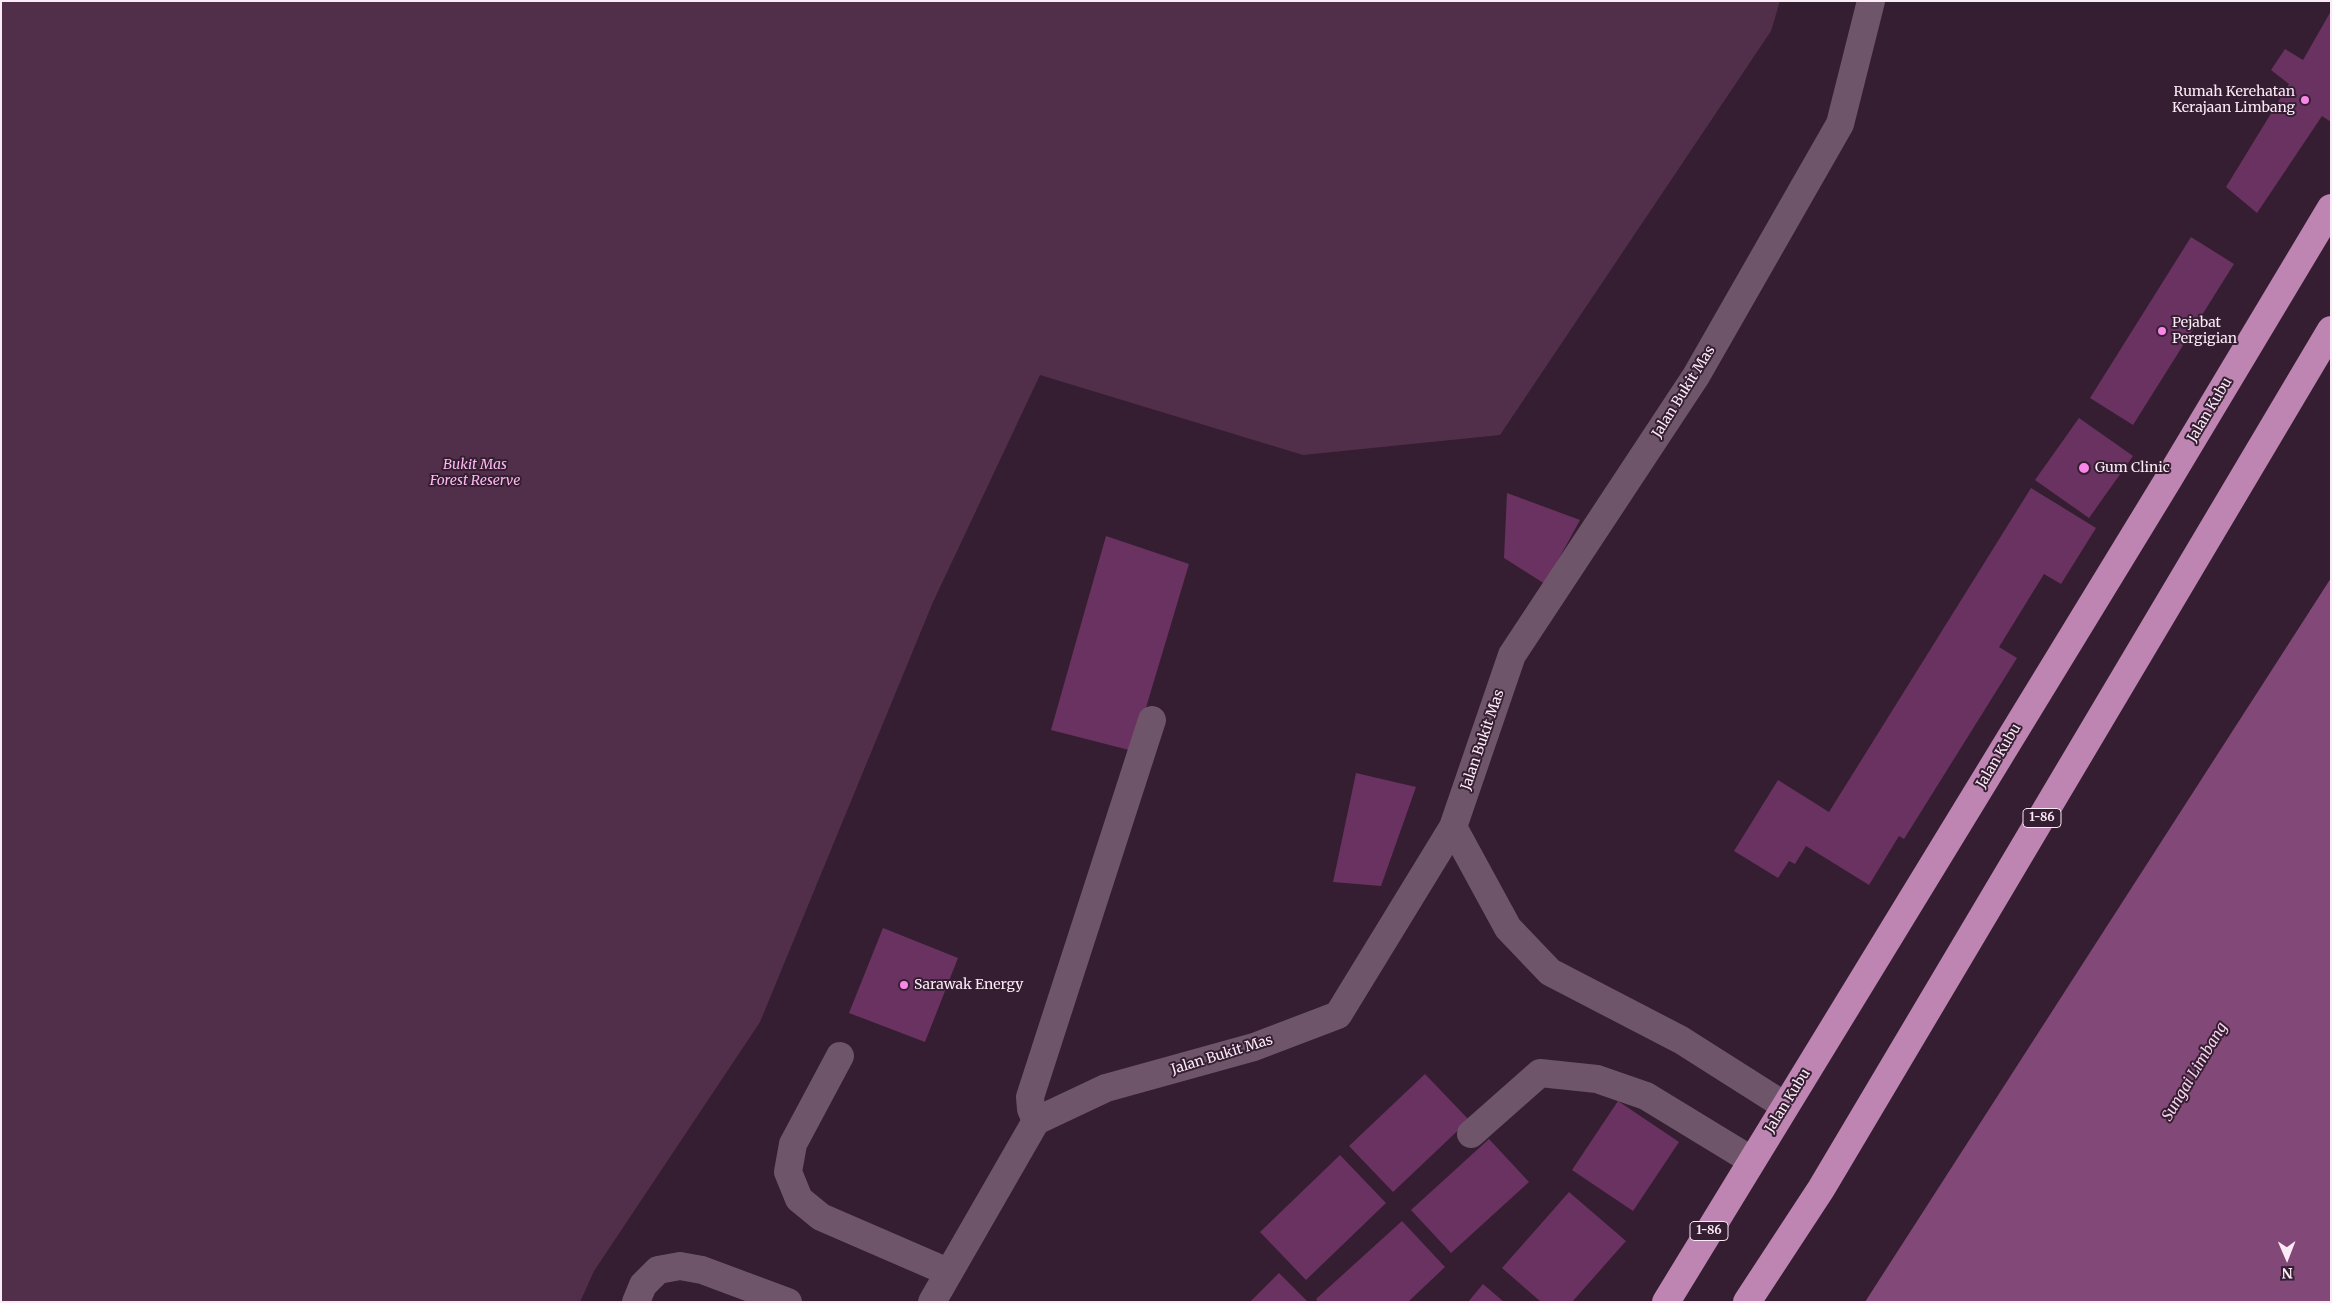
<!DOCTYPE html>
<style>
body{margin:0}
#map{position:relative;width:2332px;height:1303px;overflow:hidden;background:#351e31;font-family:Merriweather,serif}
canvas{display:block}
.frame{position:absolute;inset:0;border:2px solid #fbebf7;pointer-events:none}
.north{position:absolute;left:2262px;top:1233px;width:50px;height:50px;-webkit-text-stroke:4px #351e31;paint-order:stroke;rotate:179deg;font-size:14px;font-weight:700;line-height:20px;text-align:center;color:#fbebf7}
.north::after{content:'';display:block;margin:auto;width:18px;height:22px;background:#fbebf7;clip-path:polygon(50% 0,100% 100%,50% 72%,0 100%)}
</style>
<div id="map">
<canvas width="2332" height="1303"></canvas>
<div class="frame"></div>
<div class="north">N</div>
</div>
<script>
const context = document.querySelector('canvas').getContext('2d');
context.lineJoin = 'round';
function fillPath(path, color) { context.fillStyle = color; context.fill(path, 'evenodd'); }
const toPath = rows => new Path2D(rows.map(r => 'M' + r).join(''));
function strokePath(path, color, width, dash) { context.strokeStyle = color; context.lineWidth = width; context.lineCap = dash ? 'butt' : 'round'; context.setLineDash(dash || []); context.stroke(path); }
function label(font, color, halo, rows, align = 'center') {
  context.font = font + ' Merriweather,serif'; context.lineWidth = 4; context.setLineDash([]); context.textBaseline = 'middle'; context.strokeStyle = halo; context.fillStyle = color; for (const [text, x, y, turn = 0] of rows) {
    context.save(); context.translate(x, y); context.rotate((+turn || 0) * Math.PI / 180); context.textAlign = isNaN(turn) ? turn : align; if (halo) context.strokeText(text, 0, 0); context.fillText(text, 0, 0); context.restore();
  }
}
fillPath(toPath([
 [1,1,1780,1,1771,31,1500,435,1303,455,1040,375,933,602,760,1022,594,1271,580,1302,1,1302]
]), '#512f4b');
fillPath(toPath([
 [2331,578,2331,1302,1865,1302]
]), '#824878');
fillPath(toPath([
 [2331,11,2331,122,2322,116,2257,213,2226,187,2289,84,2271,70,2285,49,2303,60],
 [2191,237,2234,264,2133,425,2090,398],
 [2079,418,2133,456,2089,518,2035,480],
 [2031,488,2096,528,2061,584,2044,574,1999,647,2017,658,1904,839,1899,836,1869,885,1806,846,1795,864,1789,861,1778,878,1734,851,1778,780,1829,812],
 [1507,493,1580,520,1545,584,1504,558],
 [1106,536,1189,564,1133,751,1051,730],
 [1356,773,1416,787,1381,886,1333,882],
 [883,928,958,958,925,1042,849,1013],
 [1425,1074,1469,1120,1393,1192,1349,1146],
 [1618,1101,1679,1142,1633,1211,1572,1170],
 [1489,1139,1529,1182,1451,1253,1411,1210],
 [1340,1155,1386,1203,1306,1280,1260,1232],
 [1569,1192,1626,1241,1572,1302,1541,1302,1502,1268],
 [1402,1221,1445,1267,1408,1302,1318,1302,1316,1299],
 [1279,1273,1308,1302,1250,1302],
 [1483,1284,1504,1302,1468,1302]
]), '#6a3261');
strokePath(toPath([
 [1453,827,1508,928,1550,972,1681,1040,1785,1106],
 [840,1056,793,1144,788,1172,799,1199,821,1217,948,1272],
 [1036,1121,1031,1109,1030,1097,1152,720],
 [1471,1134,1540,1073,1597,1079,1646,1096,1751,1160],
 [636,1302,643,1285,658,1270,680,1266,702,1270,788,1302],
 [932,1302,1036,1121,1106,1088,1254,1047,1338,1015,1453,827,1512,655,1696,376,1840,124,1871,1]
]), '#6f556a', 28);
strokePath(toPath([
 [1666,1302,2168,480,2331,208],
 [1747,1302,1821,1189,2331,330]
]), '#be84b2', 28);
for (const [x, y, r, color] of [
 [2305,100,5,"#fa87e7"],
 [2162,331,5,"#fa87e7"],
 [2084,468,6,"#fa87e7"],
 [904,985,5,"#fa87e7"]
]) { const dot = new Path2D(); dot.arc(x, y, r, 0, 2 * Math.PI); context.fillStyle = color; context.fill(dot); strokePath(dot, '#351e31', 2); }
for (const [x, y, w] of [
 [2042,818,38],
 [1709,1231,38]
]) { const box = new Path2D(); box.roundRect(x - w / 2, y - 9.5, w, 19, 4); context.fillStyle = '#351e31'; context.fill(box); strokePath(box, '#fbebf7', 1); }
label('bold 12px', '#fbebf7', null, [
 ["1-86",2042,818],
 ["1-86",1709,1231]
]);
label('14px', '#fbebf7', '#351e31', [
 ["Rumah Kerehatan",2295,92,"right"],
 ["Kerajaan Limbang",2295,108,"right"],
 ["Pejabat",2172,323],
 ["Pergigian",2172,339],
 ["Gum Clinic",2095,468],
 ["Sarawak Energy",914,985]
], 'left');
label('14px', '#fbebf7', '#351e31', [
 ["Jalan Bukit Mas",1684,392,-58],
 ["Jalan Kubu",2210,410,-59],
 ["Jalan Bukit Mas",1483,740,-71],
 ["Jalan Kubu",1999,756,-59],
 ["Jalan Bukit Mas",1222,1055,-17],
 ["Jalan Kubu",1788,1101,-58]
]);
label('italic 14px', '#fdb8f0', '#351e31', [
 ["Bukit Mas",475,465],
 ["Forest Reserve",475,481]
]);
label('italic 15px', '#f7d4ef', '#351e31', [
 ["Sungai Limbang",2195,1072,-59]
]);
</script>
